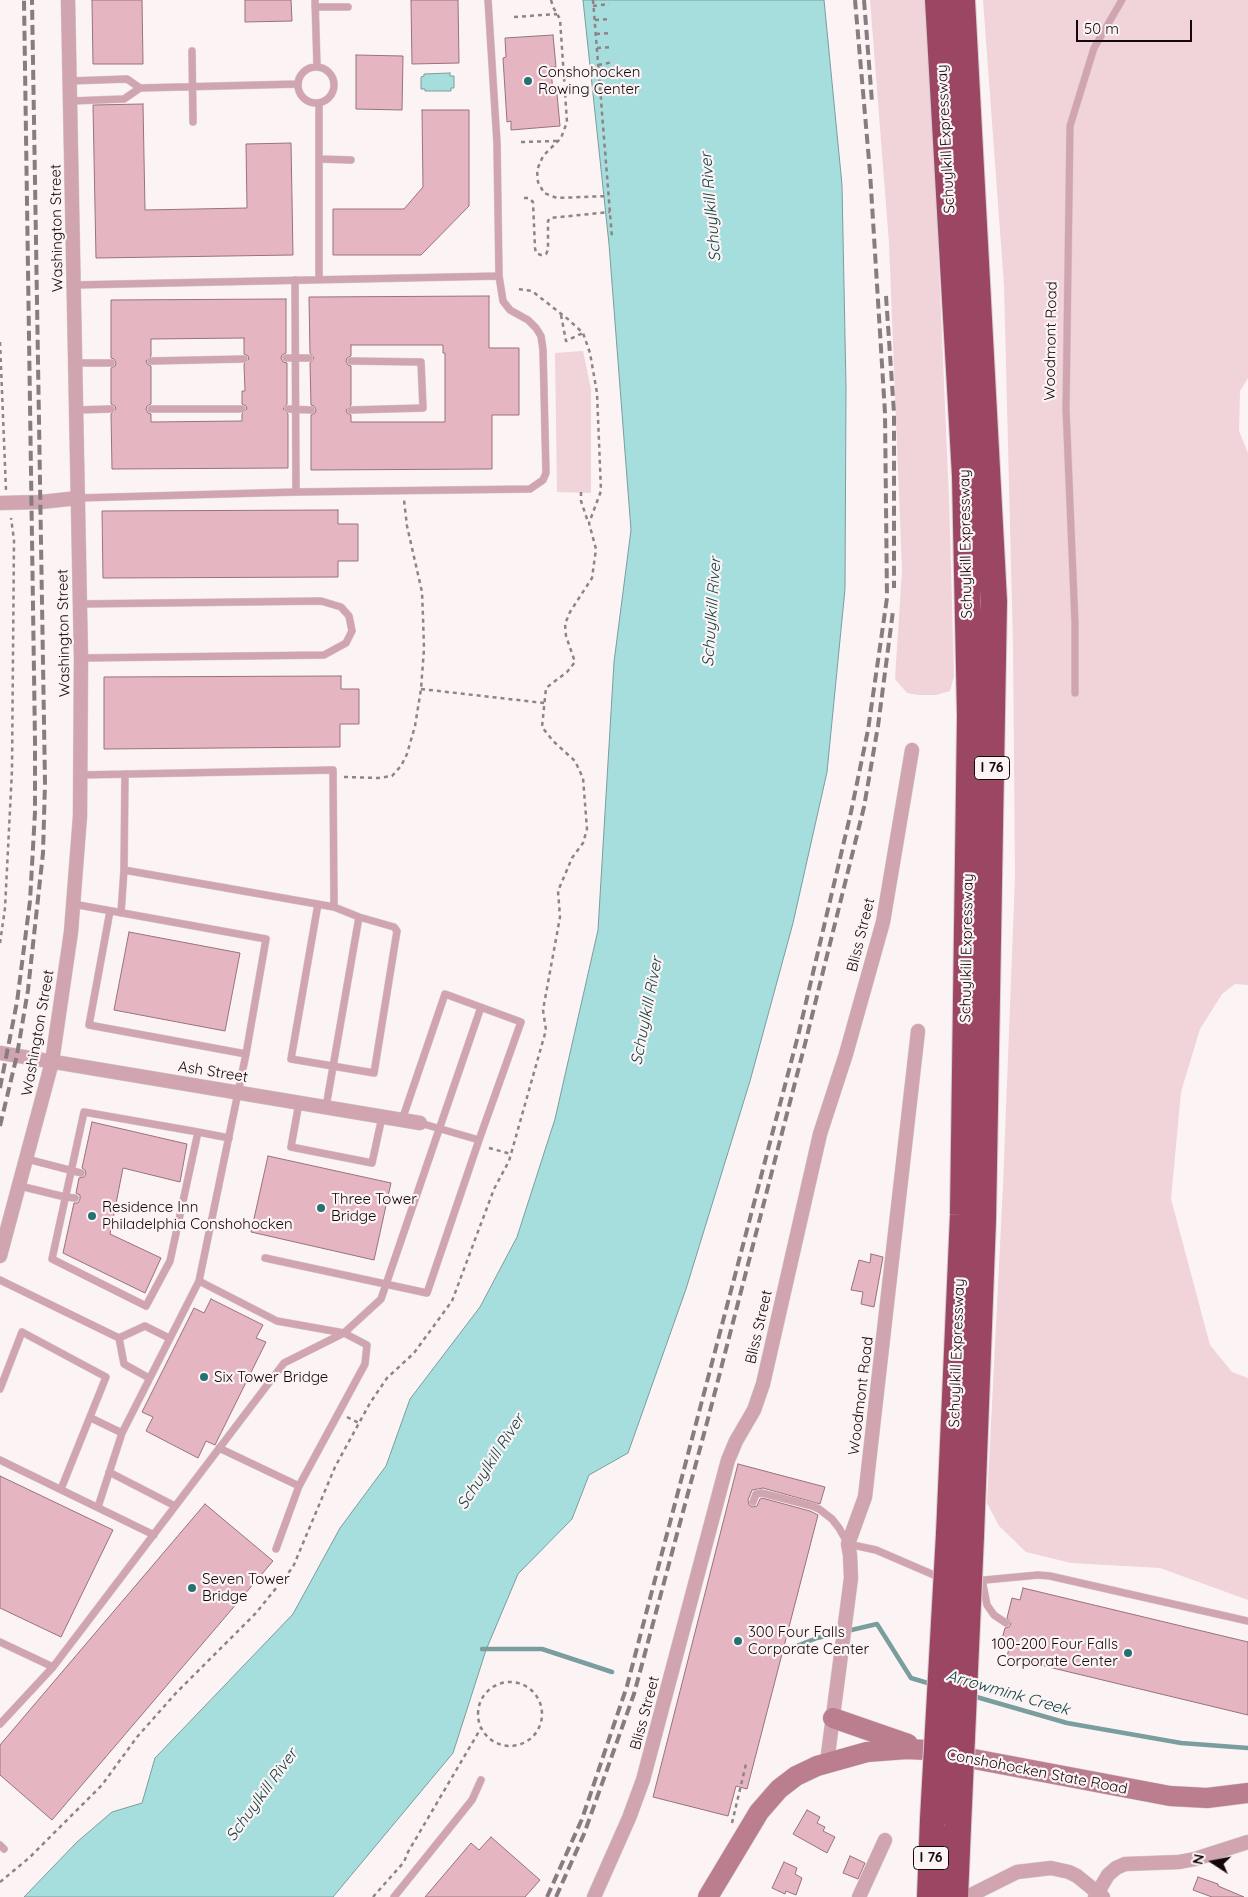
<!DOCTYPE html>
<style>
body{margin:0}
#map{position:relative;width:1248px;height:1897px;overflow:hidden;background:#fcf3f5;font-family:Quicksand,sans-serif}
canvas{display:block}
.north{position:absolute;left:1188px;top:1837px;width:50px;height:50px;-webkit-text-stroke:4px #fcf3f5;paint-order:stroke;rotate:281deg;font-size:14px;font-weight:700;line-height:20px;text-align:center;color:#15080c}
.north::after{content:'';display:block;margin:auto;width:18px;height:22px;background:#15080c;clip-path:polygon(50% 0,100% 100%,50% 72%,0 100%)}
.scale{position:absolute;left:1076px;top:20px;width:116px;height:22px;box-sizing:border-box;border:2px solid #15080c;border-top:0;padding-left:6px;font-size:15px;line-height:18px;white-space:nowrap;color:#15080c;-webkit-text-stroke:4px #fcf3f5;paint-order:stroke}
</style>
<div id="map">
<canvas width="1248" height="1897"></canvas>
<div class="north">N</div>
<div class="scale">50 m</div>
</div>
<script>
const context = document.querySelector('canvas').getContext('2d');
context.lineJoin = 'round';
function fillPath(path, color) { context.fillStyle = color; context.fill(path, 'evenodd'); }
const toPath = rows => new Path2D(rows.map(r => 'M' + r).join(''));
function strokePath(path, color, width, dash) { context.strokeStyle = color; context.lineWidth = width; context.lineCap = dash ? 'butt' : 'round'; context.setLineDash(dash || []); context.stroke(path); }
function label(font, color, halo, rows, align = 'center') {
  context.font = font + ' Quicksand,sans-serif'; context.lineWidth = 4.5; context.setLineDash([]); context.textBaseline = 'middle'; context.strokeStyle = halo; context.fillStyle = color; for (const [text, x, y, turn = 0] of rows) {
    context.save(); context.translate(x, y); context.rotate((+turn || 0) * Math.PI / 180); context.textAlign = isNaN(turn) ? turn : align; if (halo) context.strokeText(text, 0, 0); context.fillText(text, 0, 0); context.restore();
  }
}
fillPath(toPath([
 [870,0,925,0,932,104,949,499,954,676,950,691,936,695,918,695,907,693,895,679,902,570,889,243],
 [983,0,1248,0,1248,378,1240,391,1239,431,1248,453,1248,985,1235,984,1222,994,1200,1029,1181,1092,1171,1199,1210,1345,1232,1372,1248,1378,1248,1600,1160,1568,1071,1563,1026,1552,999,1526,987,1503,1003,1186,1015,877,1013,645,1004,285],
 [583,351,591,389,591,493,557,492,555,353]
]), '#f1d3da');
const water = toPath([
 [583,0,824,0,842,185,846,387,845,589,827,772,793,923,750,1081,686,1289,628,1453,589,1475,572,1519,518,1574,486,1650,453,1753,333,1897,24,1897,77,1842,112,1812,142,1803,155,1758,293,1614,340,1528,386,1466,410,1399,480,1307,517,1237,555,1119,598,930,614,662,631,530,609,244,583,0],
 [450,73,450,76,454,76,454,88,451,88,451,91,425,91,425,89,421,89,421,77,424,76,424,74,450,73]
]);
fillPath(water, '#a6dddd');
strokePath(water, '#7a9d9e', 1);
strokePath(toPath([
 [794,1647,817,1638,877,1624,911,1678,931,1684],
 [482,1649,542,1649,612,1672],
 [973,1696,1067,1723,1181,1743,1248,1748]
]), '#7a9d9e', 4.5);
const building = toPath([
 [92,0,142,0,143,64,93,64,92,0],
 [245,0,291,0,292,21,245,22,245,0],
 [411,0,458,0,459,63,412,64,411,0],
 [553,35,556,67,551,67,553,94,557,94,560,126,511,130,511,121,507,122,503,58,506,57,505,38,553,35],
 [356,55,403,56,402,110,356,109,356,55],
 [143,104,145,210,247,208,246,144,291,143,293,255,96,258,93,105,143,104],
 [422,110,469,110,469,206,421,255,333,255,333,209,404,209,423,187,422,110],
 [489,296,489,348,519,348,519,415,492,415,492,469,311,470,311,415,315,413,316,410,314,406,311,405,310,363,314,358,310,353,309,297,489,296],
 [351,345,443,345,443,353,445,353,445,422,351,422,351,415,347,413,346,410,351,405,351,366,348,365,346,361,347,358,351,356,351,345],
 [286,299,286,353,282,355,281,358,283,362,287,363,287,404,283,409,288,414,288,468,112,469,111,414,116,409,115,406,111,404,111,368,115,366,116,363,114,359,111,358,111,300,286,299],
 [244,338,244,354,248,356,249,359,244,364,245,391,242,391,242,404,246,406,247,409,242,414,242,421,151,422,151,414,148,413,146,409,147,406,151,404,151,366,147,364,146,361,151,356,151,339,244,338],
 [338,510,338,524,358,524,358,561,338,561,338,577,103,578,102,511,338,510],
 [341,676,341,689,359,689,359,724,340,724,340,747,104,749,104,677,341,676],
 [129,932,240,953,225,1031,114,1010,129,932],
 [92,1122,187,1144,180,1182,123,1168,110,1234,161,1258,145,1293,63,1253,74,1203,78,1203,80,1199,80,1195,76,1193,79,1178,84,1177,86,1174,85,1170,82,1168,92,1122],
 [268,1156,391,1183,374,1260,251,1232,268,1156],
 [871,1254,883,1257,874,1307,861,1304,863,1292,851,1290,859,1260,870,1263,871,1254],
 [211,1299,263,1325,256,1338,266,1342,215,1445,206,1441,198,1458,146,1431,153,1417,142,1412,194,1308,204,1313,211,1299],
 [738,1464,825,1487,820,1504,763,1488,752,1490,748,1500,749,1505,752,1507,757,1506,760,1499,762,1498,810,1511,818,1515,747,1789,736,1786,728,1816,653,1797,738,1464],
 [0,1476,113,1530,61,1637,0,1608,0,1476],
 [205,1504,273,1561,52,1820,0,1775,0,1745,205,1504],
 [1023,1588,1248,1642,1248,1715,1007,1657,1009,1648,1000,1646,1005,1628,1009,1627,1011,1624,1007,1618,1012,1598,1020,1600,1023,1588],
 [807,1810,820,1817,817,1823,825,1827,823,1831,835,1837,827,1853,793,1834,807,1810],
 [491,1837,540,1880,525,1897,425,1897,471,1843,479,1850,491,1837],
 [850,1856,865,1863,858,1879,843,1873,850,1856],
 [784,1862,797,1868,795,1874,802,1878,796,1895,786,1891,785,1894,772,1888,784,1862],
 [1198,1877,1218,1884,1218,1886,1244,1897,1212,1897,1193,1890,1198,1877]
]);
fillPath(building, '#e5b6c2');
strokePath(building, '#97727c', 1);
const lane = toPath([
 [315,0,317,66],
 [315,7,348,7],
 [192,51,193,122],
 '298 85a18 18 0 1 1 36 0a18 18 0 1 1-36 0Z',
 [70,81,127,79,140,88],
 [71,101,124,99,140,88,298,84],
 [319,103,319,280],
 [319,159,351,160],
 [295,280,296,492],
 [74,285,499,276],
 [286,358,309,358],
 [151,361,244,359],
 [76,363,111,363],
 [151,409,242,409],
 [288,409,311,410],
 [76,410,111,409],
 [351,410,423,408,421,362,351,361],
 [78,498,296,492,530,489,543,480,546,473,543,350,541,336,536,328,528,320,510,310,503,301,499,276,497,143,488,0],
 [80,604,321,601,341,607,349,616,352,631,346,643,324,655,81,658],
 [1075,693,1075,623,1066,409,1070,126,1094,48,1122,0],
 [80,775,333,770,334,907,124,870,125,774],
 [73,904,266,939,246,1054,89,1025,110,911],
 [318,904,291,1059,374,1073,397,931,394,927,359,917,334,907],
 [121,913,124,870],
 [299,1103,291,1147,372,1163,382,1117],
 [326,1107,359,917],
 [402,1120,445,994,521,1022,479,1140,420,1123],
 [198,1132,170,1261,146,1306,52,1259,84,1112,198,1132,229,1138],
 [27,1159,81,1173],
 [20,1186,65,1197,75,1198],
 [265,1258,427,1293,479,1140],
 [0,1280,119,1338,124,1364,149,1378],
 [199,1281,277,1321,344,1333,367,1345,365,1364,299,1486,276,1549],
 [119,1338,145,1326,169,1338],
 [0,1389,22,1332,106,1377,61,1489],
 [91,1418,122,1433],
 [219,1448,299,1486],
 [0,1460,154,1535],
 [109,1472,175,1506],
 [753,1502,756,1494,762,1493,812,1506,819,1509,832,1519,839,1528,848,1544,876,1550,941,1578],
 [98,1507,122,1433,199,1281,246,1054],
 [982,1580,987,1605,994,1615,1006,1623],
 [974,1581,1038,1575,1050,1576,1248,1621],
 [0,1642,53,1667],
 [0,1724,53,1667,284,1363,344,1333,381,1299,481,1007],
 [0,1845,4,1849],
 [394,1897,472,1800,481,1780]
]);
const street = toPath([
 [0,503,41,502,78,498],
 [0,1053,420,1123],
 [0,1256,52,1062,71,932,80,816,81,658,68,0],
 [827,1762,851,1578,850,1555,848,1544,865,1497,918,1031],
 [594,1897,629,1818,643,1780,728,1460,736,1441,754,1410,763,1384,820,1134,846,1054,883,922,912,750],
 [859,1897,885,1840],
 [967,1897,1017,1872,1051,1868,1069,1872,1077,1876,1103,1897],
 [1095,1897,1108,1875,1116,1868,1125,1864,1179,1862,1195,1859,1248,1842]
]);
const secondary = toPath([
 [833,1718,908,1744],
 [708,1897,759,1812,779,1789,796,1776,817,1766,867,1752,907,1749,926,1750,1170,1796,1207,1798,1248,1793]
]);
const highway = toPath([
 [938,0,965,476,970,716,963,1215,949,1534],
 [962,0,994,601,983,1220,971,1536],
 [930,1897,933,1819],
 [955,1897,958,1826]
]);
strokePath(lane, '#d7cdd0', 8);
strokePath(street, '#d7cdd0', 15);
strokePath(secondary, '#d7cdd0', 21);
strokePath(highway, '#d7cdd0', 28);
strokePath(toPath([
 [551,0,553,7,560,19,567,122,561,138,543,156,537,170,538,182,544,193,557,198,608,196],
 [593,0,612,238],
 [593,6,609,4],
 [514,17,557,14],
 [595,20,610,19],
 [596,34,611,33],
 [597,48,613,47],
 [598,65,613,62],
 [521,142,557,141],
 [524,198,529,198,533,202,535,248,536,253,541,255,546,254,548,250,548,221,550,218,610,212],
 [561,315,566,341,583,333],
 [0,342,6,490],
 [581,492,581,501,588,522],
 [421,689,544,703],
 [344,777,378,778,392,776,401,766,407,754,415,726,421,689,424,649,423,617,422,592,407,526,404,500],
 [0,943,5,908,12,770,14,540,11,518],
 [489,1148,511,1154],
 [347,1417,359,1423],
 '478 1714a32 32 0 1 1 64 0a32 32 0 1 1-64 0Z',
 [732,1823,746,1764],
 [0,1882,29,1858,102,1785,137,1737,176,1693,256,1613,293,1567,335,1467,370,1403,387,1378,414,1353,452,1301,494,1189,509,1161,546,1030,543,1010,560,917,558,891,572,858,583,843,587,829,583,778,575,761,553,741,542,727,546,688,567,672,575,662,566,636,565,624,570,612,592,578,596,549,589,523,601,491,597,393,590,353,583,333,569,320,532,291,518,289],
 [373,1897,404,1862,408,1852,481,1728]
]), '#8e8386', 2.5, [4, 4]);
strokePath(lane, '#d0a5b0', 7);
strokePath(street, '#d0a5b0', 14);
strokePath(secondary, '#bb7e8e', 20);
strokePath(highway, '#9b4662', 26);
strokePath(toPath([
 [864,0,872,102],
 [886,296,894,413,894,588],
 [0,1088,17,1002,30,901,35,812,35,741,24,0],
 [0,1126,17,1055,28,990,43,853,45,783,32,0],
 [547,1897,582,1819,627,1686,799,1032,851,812,868,730,887,598,885,413,870,172,855,0],
 [556,1897,584,1834,634,1694,709,1415,805,1044,864,807,878,726,893,611]
]), '#877c7f', 4, [10, 5]);
const highwayBridge = toPath([
 [933,1819,949,1534],
 [958,1826,971,1536]
]);
strokePath(highwayBridge, '#d7cdd0', 28, []);
strokePath(highwayBridge, '#9b4662', 26);
for (const [x, y, r, color] of [
 [528,81,5,"#267172"],
 [321,1208,5,"#267172"],
 [92,1216,5,"#267172"],
 [204,1377,5,"#267172"],
 [192,1588,5,"#267172"],
 [738,1641,5,"#267172"],
 [1128,1653,5,"#267172"]
]) { const dot = new Path2D(); dot.arc(x, y, r, 0, 2 * Math.PI); context.fillStyle = color; context.fill(dot); strokePath(dot, '#fcf3f5', 2); }
for (const [x, y, w] of [
 [992,768,35],
 [931,1858,35]
]) { const box = new Path2D(); box.roundRect(x - w / 2, y - 11.5, w, 23, 4); context.fillStyle = '#fcf3f5'; context.fill(box); strokePath(box, '#15080c', 1); }
label('bold 14px', '#15080c', null, [
 ["I 76",992,768],
 ["I 76",931,1858]
]);
label('15px', '#15080c', '#fcf3f5', [
 ["Conshohocken",538,72],
 ["Rowing Center",538,89],
 ["Three Tower",331,1199],
 ["Bridge",331,1216],
 ["Residence Inn",102,1207],
 ["Philadelphia Conshohocken",102,1224],
 ["Six Tower Bridge",214,1377],
 ["Seven Tower",202,1579],
 ["Bridge",202,1596],
 ["300 Four Falls",748,1632],
 ["Corporate Center",748,1649],
 ["100-200 Four Falls",1118,1644,"right"],
 ["Corporate Center",1118,1661,"right"]
], 'left');
label('15px', '#15080c', '#fcf3f5', [
 ["Schuylkill Expressway",946,139,-93],
 ["Washington Street",57,228,-91],
 ["Woodmont Road",1051,341,-89],
 ["Schuylkill Expressway",966,544,-91],
 ["Washington Street",64,633,-91],
 ["Bliss Street",861,935,-76],
 ["Schuylkill Expressway",967,948,-89],
 ["Washington Street",38,1033,-80],
 ["Ash Street",213,1072,9],
 ["Bliss Street",759,1327,-77],
 ["Schuylkill Expressway",957,1353,-88],
 ["Woodmont Road",861,1396,-83],
 ["Bliss Street",645,1713,-75],
 ["Conshohocken State Road",1037,1772,11]
]);
label('italic 16px', '#104243', '#fcf3f5', [
 ["Schuylkill River",711,207,-95],
 ["Schuylkill River",712,612,-86],
 ["Schuylkill River",647,1011,-79],
 ["Schuylkill River",491,1462,-57],
 ["Arrowmink Creek",1008,1693,16],
 ["Schuylkill River",262,1795,-54]
]);
</script>
